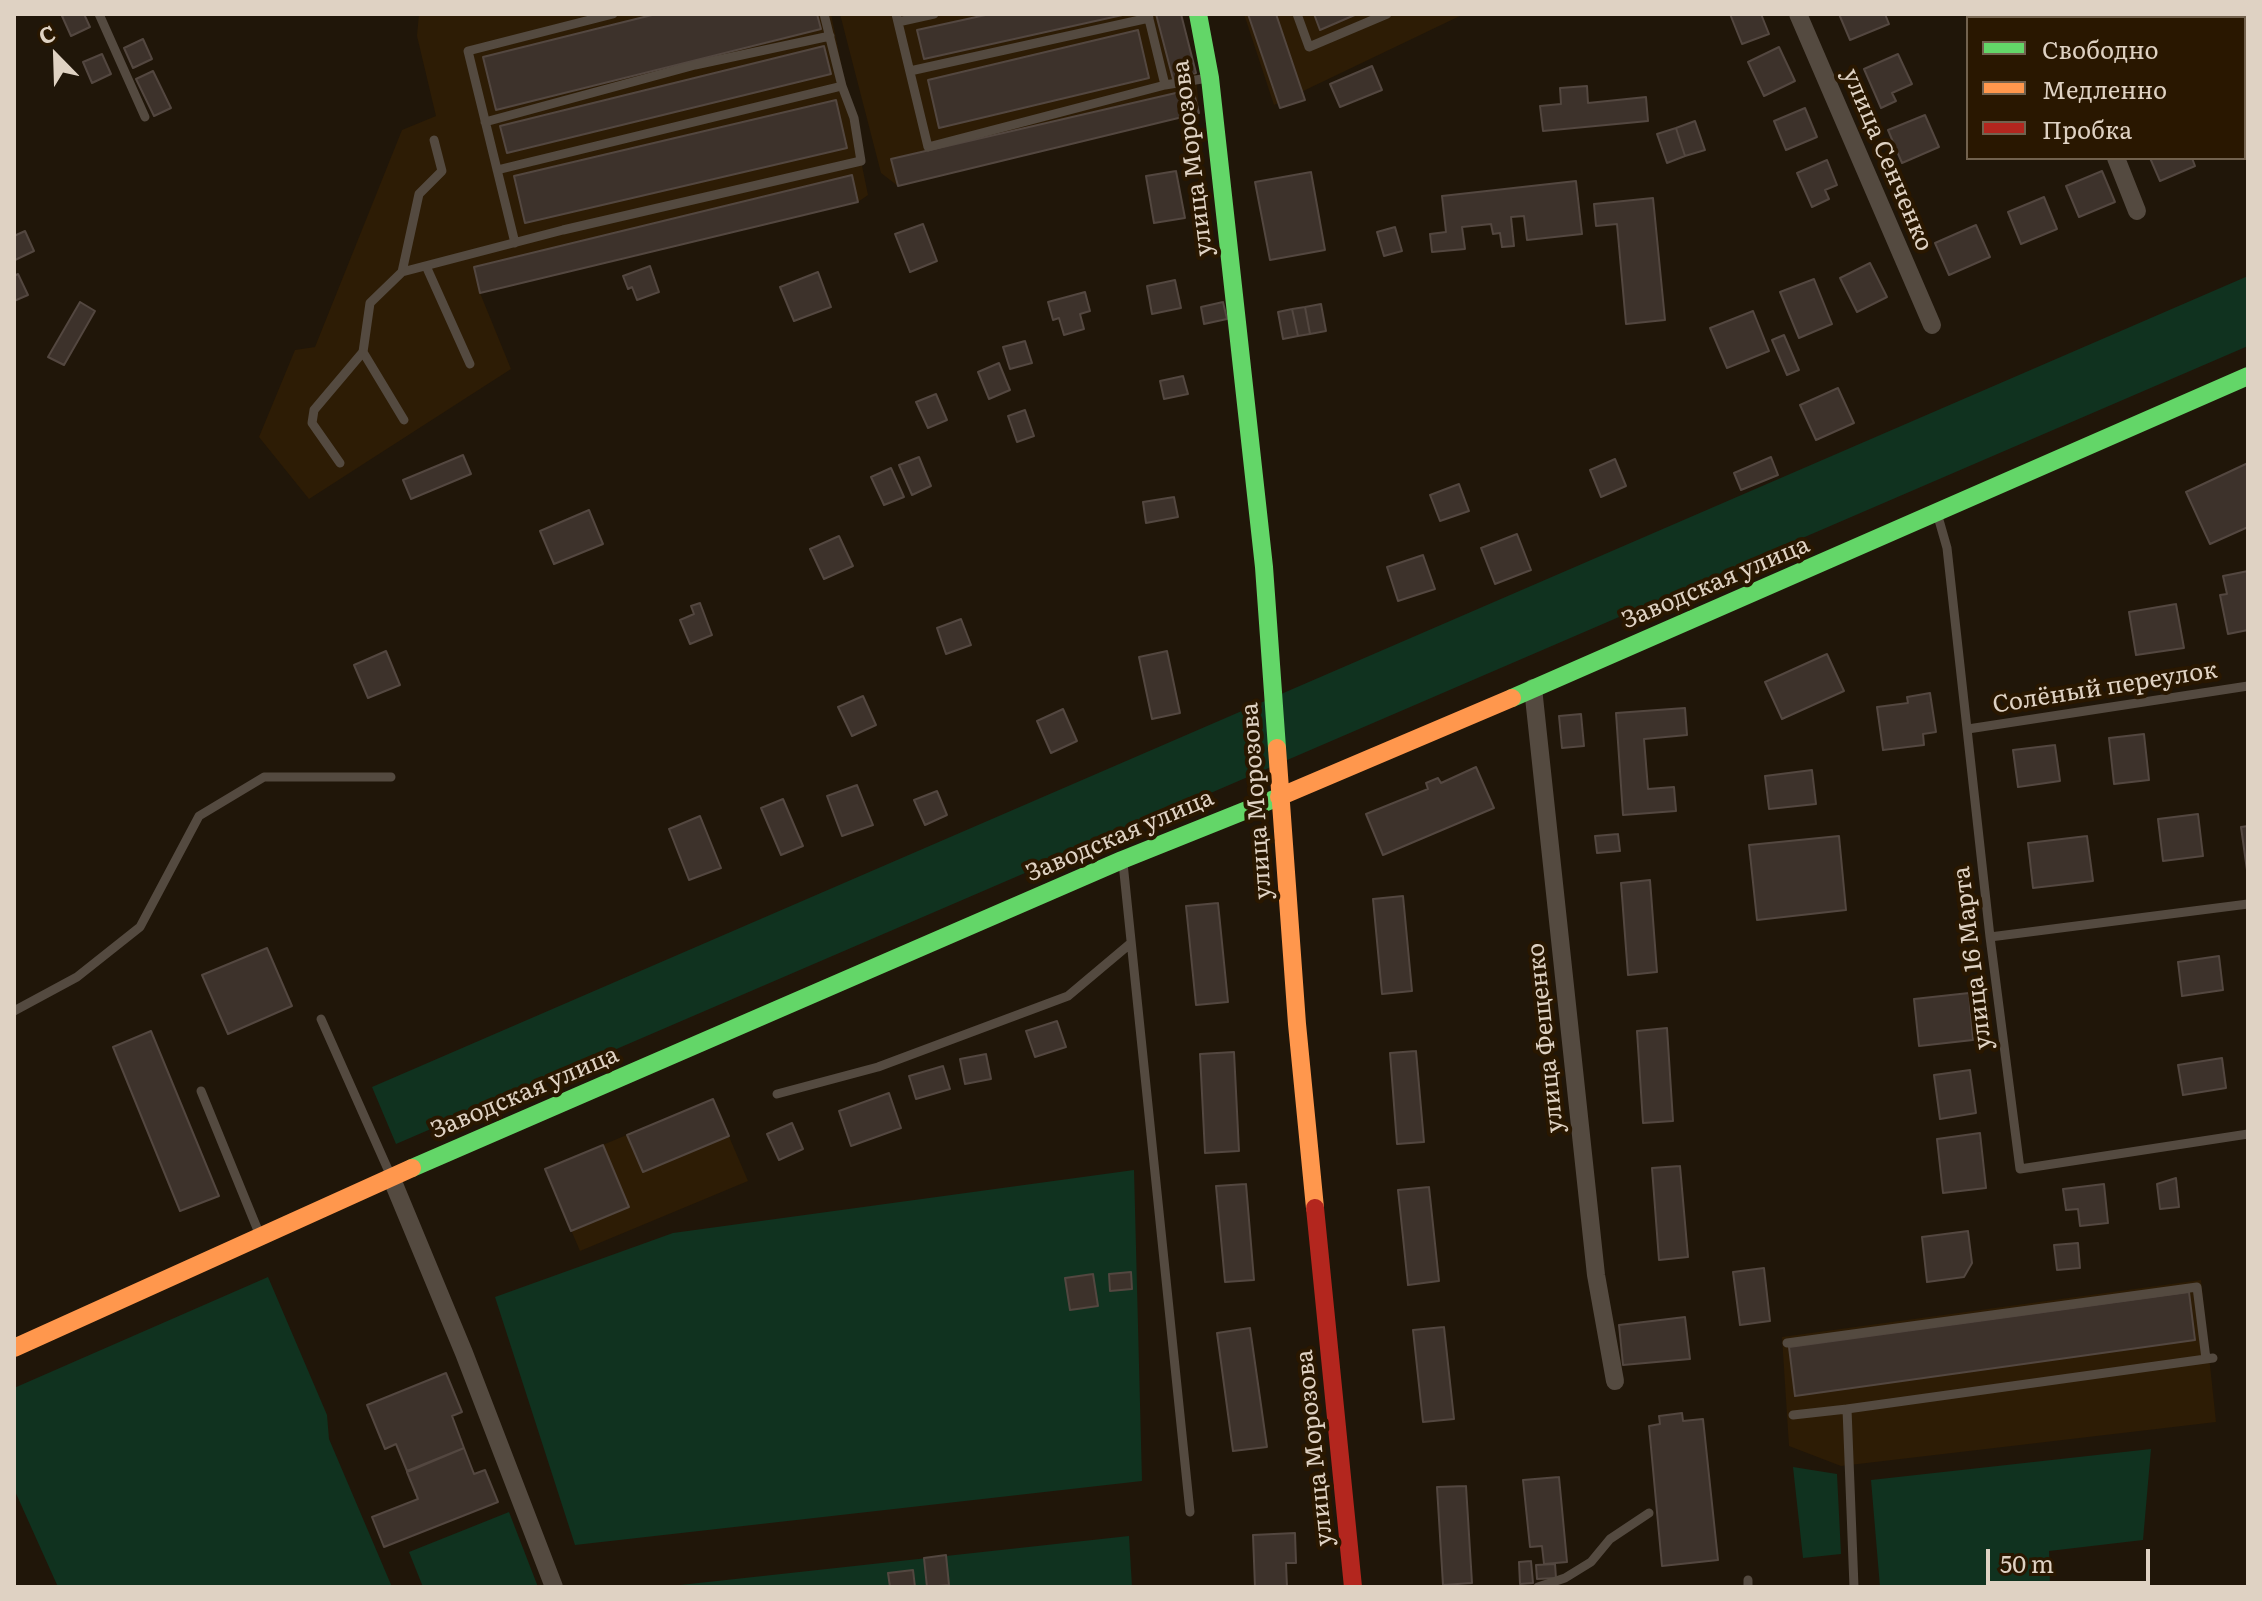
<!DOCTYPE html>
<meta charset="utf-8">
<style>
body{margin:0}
#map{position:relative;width:2262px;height:1601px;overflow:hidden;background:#201609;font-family:Literata,serif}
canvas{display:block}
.frame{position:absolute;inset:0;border:16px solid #dfd2c3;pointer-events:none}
.legend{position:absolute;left:1966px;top:16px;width:280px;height:144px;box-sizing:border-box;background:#291700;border:2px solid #72624e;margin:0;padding:10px 14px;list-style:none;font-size:24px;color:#dfd2c3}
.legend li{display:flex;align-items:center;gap:16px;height:40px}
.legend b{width:40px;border:2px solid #72624e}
.north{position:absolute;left:16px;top:16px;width:80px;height:80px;-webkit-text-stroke:6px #291700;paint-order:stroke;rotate:337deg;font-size:22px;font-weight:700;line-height:32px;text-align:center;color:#dfd2c3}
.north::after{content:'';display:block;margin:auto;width:28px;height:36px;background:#dfd2c3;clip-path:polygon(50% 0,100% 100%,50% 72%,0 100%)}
.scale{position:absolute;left:1986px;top:1549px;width:164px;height:36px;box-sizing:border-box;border:4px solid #dfd2c3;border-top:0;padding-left:10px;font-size:24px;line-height:28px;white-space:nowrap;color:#dfd2c3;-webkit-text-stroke:6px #291700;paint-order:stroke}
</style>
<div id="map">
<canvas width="2262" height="1601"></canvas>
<div class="frame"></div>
<ul class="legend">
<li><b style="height:10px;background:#63d668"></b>Свободно</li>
<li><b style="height:10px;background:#ff974d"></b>Медленно</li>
<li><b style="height:10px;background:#b3261e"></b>Пробка</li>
</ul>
<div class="north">С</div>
<div class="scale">50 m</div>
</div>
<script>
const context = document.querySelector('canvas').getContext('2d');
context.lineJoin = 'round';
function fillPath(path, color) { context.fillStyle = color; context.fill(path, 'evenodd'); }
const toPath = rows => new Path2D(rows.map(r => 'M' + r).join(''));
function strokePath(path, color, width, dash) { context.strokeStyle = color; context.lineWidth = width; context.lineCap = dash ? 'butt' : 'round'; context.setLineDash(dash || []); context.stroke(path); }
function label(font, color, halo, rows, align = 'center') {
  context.font = font + ' Literata,serif'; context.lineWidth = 8; context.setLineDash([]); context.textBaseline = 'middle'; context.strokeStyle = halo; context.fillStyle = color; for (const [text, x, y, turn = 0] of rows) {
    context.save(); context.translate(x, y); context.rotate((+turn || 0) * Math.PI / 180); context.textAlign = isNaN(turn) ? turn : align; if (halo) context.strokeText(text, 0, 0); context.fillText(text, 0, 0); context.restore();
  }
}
fillPath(toPath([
 [419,14,831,14,868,195,858,202,480,293,511,369,309,499,259,437,295,350,315,347,402,130,436,116,417,36],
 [840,14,1181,14,1196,73,1199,113,898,186,881,173],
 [1244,14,1464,14,1274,105],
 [713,1099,748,1181,580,1251,545,1169],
 [2201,1280,2216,1422,1841,1466,1789,1446,1782,1337]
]), '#2d1c05');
fillPath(toPath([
 [2248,276,2248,346,396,1144,372,1087],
 [1134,1170,1142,1481,575,1545,495,1297,673,1233],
 [268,1277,327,1415,329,1439,392,1587,58,1587,14,1489,14,1388],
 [2151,1449,2143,1540,2049,1551,2050,1587,1880,1587,1871,1480],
 [1793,1467,1837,1474,1841,1554,1803,1558],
 [509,1512,538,1587,423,1587,409,1552],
 [1129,1536,1132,1587,662,1587]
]), '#10321f');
const building = toPath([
 [66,14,84,14,90,27,71,36,62,16,66,14],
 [656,14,817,14,821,29,496,110,483,57,656,14],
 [990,14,1127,14,924,59,917,30,990,14],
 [1156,14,1181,14,1196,73,1173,79,1156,14],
 [1248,14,1276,14,1305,100,1280,108,1248,14],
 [1314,14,1357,14,1320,30,1314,14],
 [1730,14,1761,14,1769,34,1742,44,1730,14],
 [1839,14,1885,14,1889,24,1850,40,1839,14],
 [1999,14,2037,14,2038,18,2001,18,1999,14],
 [1138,30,1149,78,939,128,928,80,1138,30],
 [143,39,152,59,133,68,124,48,143,39],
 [824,46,831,74,507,153,500,126,824,46],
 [1779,47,1795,81,1764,96,1748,62,1779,47],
 [102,54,111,74,92,83,83,62,102,54],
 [1898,54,1912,84,1892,93,1896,101,1881,108,1864,69,1898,54],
 [1372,66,1382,90,1340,107,1330,84,1372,66],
 [153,71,171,108,154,116,136,79,153,71],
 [1587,86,1588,103,1646,97,1648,121,1543,131,1540,106,1561,104,1560,88,1587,86],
 [1193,89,1199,113,898,186,891,159,1193,89],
 [836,100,847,148,525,223,514,176,836,100],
 [1805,108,1817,137,1786,150,1774,121,1805,108],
 [2248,110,2248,144,2244,146,2244,112,2248,110],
 [1925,115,1939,147,1902,163,1888,130,1925,115],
 [1695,121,1705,150,1685,156,1676,128,1695,121],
 [1676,128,1685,156,1667,163,1657,134,1676,128],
 [2150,158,2192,158,2195,166,2160,181,2150,158],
 [1827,160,1837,185,1825,190,1829,199,1812,207,1797,173,1827,160],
 [1176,171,1185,218,1154,223,1146,176,1176,171],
 [2102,171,2115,202,2079,217,2066,186,2102,171],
 [1311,172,1325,250,1270,260,1255,182,1311,172],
 [852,175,858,202,480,293,474,267,852,175],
 [1576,181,1582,234,1527,240,1524,216,1511,217,1514,246,1502,247,1500,233,1493,234,1491,224,1462,227,1465,249,1432,252,1430,234,1446,232,1442,196,1576,181],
 [2044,197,2057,229,2021,244,2008,212,2044,197],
 [1653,198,1665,320,1626,324,1617,224,1596,226,1594,204,1653,198],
 [923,224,937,261,910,272,895,234,923,224],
 [1976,225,1990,257,1949,275,1935,243,1976,225],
 [1395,227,1402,251,1384,256,1377,232,1395,227],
 [25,231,34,251,15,260,14,236,25,231],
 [1870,263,1887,297,1857,312,1840,278,1870,263],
 [650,266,659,292,637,300,632,287,628,289,623,276,650,266],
 [818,272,831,307,794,321,780,287,818,272],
 [18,274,28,295,14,301,14,276,18,274],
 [1814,279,1832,324,1799,338,1780,292,1814,279],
 [1175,280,1181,308,1152,314,1147,286,1175,280],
 [1085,292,1090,311,1080,314,1084,329,1064,335,1059,318,1053,320,1048,302,1085,292],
 [80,302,95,311,64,365,48,357,80,302],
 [1223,302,1227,319,1204,324,1201,307,1223,302],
 [1321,304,1326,331,1310,334,1305,307,1321,304],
 [1305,307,1310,334,1298,336,1292,309,1305,307],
 [1292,309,1298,336,1283,339,1278,312,1292,309],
 [1753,311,1769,351,1727,368,1710,328,1753,311],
 [1784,335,1799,370,1787,375,1772,340,1784,335],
 [1025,341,1032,363,1010,369,1003,347,1025,341],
 [999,363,1010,390,989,399,978,372,999,363],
 [1183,376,1188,394,1164,399,1160,381,1183,376],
 [1838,388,1854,423,1816,440,1800,405,1838,388],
 [936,394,947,420,928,428,916,402,936,394],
 [1025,410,1034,436,1017,442,1008,416,1025,410],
 [463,455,471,474,411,499,403,480,463,455],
 [919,457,931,486,912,495,899,465,919,457],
 [1771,457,1778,475,1741,490,1734,473,1771,457],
 [1615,459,1626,486,1601,497,1590,470,1615,459],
 [2248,463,2248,527,2210,544,2186,492,2248,463],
 [891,468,904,497,884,505,871,477,891,468],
 [1459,484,1469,511,1440,521,1430,495,1459,484],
 [1174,497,1178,517,1146,523,1143,502,1174,497],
 [589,510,603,544,554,564,540,531,589,510],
 [1517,534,1531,570,1495,584,1481,548,1517,534],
 [839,536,853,566,824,579,810,549,839,536],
 [1423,555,1435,589,1398,601,1387,567,1423,555],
 [2248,571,2248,630,2228,634,2220,595,2227,594,2223,576,2248,571],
 [700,603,712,635,690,644,680,620,694,614,691,606,700,603],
 [2176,604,2184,648,2136,655,2129,612,2176,604],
 [961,619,971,645,946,654,937,628,961,619],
 [386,651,400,685,368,698,354,665,386,651],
 [1167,651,1180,713,1152,719,1139,657,1167,651],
 [1827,654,1844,691,1782,719,1765,682,1827,654],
 [1930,693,1936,732,1923,734,1924,745,1883,750,1877,707,1908,703,1907,697,1930,693],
 [863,696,876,725,852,736,838,707,863,696],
 [1685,708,1687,735,1644,739,1648,789,1674,787,1676,811,1623,815,1616,713,1685,708],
 [1063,709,1077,741,1051,753,1037,721,1063,709],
 [1581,714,1584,746,1562,748,1559,716,1581,714],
 [2144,734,2149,780,2114,784,2109,738,2144,734],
 [2055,745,2060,781,2018,787,2013,750,2055,745],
 [1476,767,1494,808,1383,855,1366,814,1428,789,1426,783,1438,778,1441,783,1476,767],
 [1812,770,1816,804,1769,809,1765,776,1812,770],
 [857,785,873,825,842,836,827,796,857,785],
 [937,791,947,815,925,825,914,800,937,791],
 [783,799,803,846,781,855,761,808,783,799],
 [2198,814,2203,856,2163,861,2158,819,2198,814],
 [700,816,721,868,689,880,669,829,700,816],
 [2248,826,2248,870,2247,870,2241,827,2248,826],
 [1618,834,1620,851,1597,853,1595,836,1618,834],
 [1839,836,1846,910,1757,920,1749,845,1839,836],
 [2087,836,2093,881,2033,888,2028,843,2087,836],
 [1650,880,1657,972,1628,975,1621,883,1650,880],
 [1403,896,1412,991,1382,994,1373,899,1403,896],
 [1218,903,1228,1002,1196,1005,1186,906,1218,903],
 [267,948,292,1006,228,1034,202,975,267,948],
 [2219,956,2223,990,2182,996,2178,962,2219,956],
 [1969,993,1973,1040,1919,1046,1914,999,1969,993],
 [1057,1021,1066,1047,1035,1057,1026,1031,1057,1021],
 [1667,1028,1673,1121,1643,1123,1637,1031,1667,1028],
 [151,1031,219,1196,180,1211,113,1047,151,1031],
 [1416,1051,1424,1142,1397,1144,1390,1053,1416,1051],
 [1234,1052,1239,1151,1205,1153,1200,1054,1234,1052],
 [986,1054,991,1079,965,1084,960,1059,986,1054],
 [2222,1058,2226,1088,2183,1095,2178,1065,2222,1058],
 [943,1066,950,1089,916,1099,909,1076,943,1066],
 [1970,1070,1976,1113,1940,1119,1934,1075,1970,1070],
 [889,1093,901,1128,851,1146,839,1111,889,1093],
 [713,1099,729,1136,643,1172,627,1135,713,1099],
 [792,1123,803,1149,779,1160,767,1134,792,1123],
 [1980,1133,1986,1188,1943,1193,1937,1139,1980,1133],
 [603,1145,629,1207,571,1231,545,1169,603,1145],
 [1680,1166,1688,1257,1659,1260,1652,1168,1680,1166],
 [2176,1178,2179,1207,2160,1209,2157,1184,2176,1178],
 [1246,1184,1254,1280,1225,1282,1216,1186,1246,1184],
 [2104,1184,2108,1223,2080,1226,2078,1209,2066,1210,2063,1189,2104,1184],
 [1429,1187,1439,1281,1408,1285,1398,1190,1429,1187],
 [1968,1231,1972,1263,1964,1277,1927,1282,1922,1237,1968,1231],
 [2078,1243,2080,1268,2057,1270,2054,1245,2078,1243],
 [1764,1268,1770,1321,1740,1325,1733,1272,1764,1268],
 [1131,1272,1132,1289,1110,1291,1109,1274,1131,1272],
 [1093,1274,1098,1306,1070,1310,1065,1278,1093,1274],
 [2189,1292,2195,1340,1795,1396,1789,1347,2189,1292],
 [1685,1317,1690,1359,1623,1365,1619,1325,1685,1317],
 [1444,1327,1454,1419,1423,1422,1413,1330,1444,1327],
 [1250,1328,1267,1447,1233,1451,1217,1333,1250,1328],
 [446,1373,462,1412,452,1416,464,1448,407,1471,396,1444,385,1449,367,1405,446,1373],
 [1682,1413,1683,1421,1703,1419,1718,1560,1662,1566,1649,1426,1660,1424,1659,1416,1682,1413],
 [464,1448,474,1474,485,1470,498,1502,384,1547,372,1517,418,1499,407,1472,464,1448],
 [1559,1477,1567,1562,1544,1564,1542,1546,1530,1547,1523,1480,1559,1477],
 [1466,1486,1472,1583,1443,1585,1437,1487,1466,1486],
 [1295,1533,1296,1563,1286,1563,1287,1587,1255,1587,1253,1535,1295,1533],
 [946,1555,949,1585,927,1587,924,1558,946,1555],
 [1531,1561,1533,1583,1520,1584,1519,1562,1531,1561],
 [1555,1564,1556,1578,1537,1579,1536,1565,1555,1564],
 [913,1570,915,1587,890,1587,888,1573,913,1570]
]);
fillPath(building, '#3d322b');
strokePath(building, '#534740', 2);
strokePath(toPath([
 [99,14,145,117],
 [896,14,928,147,1165,85,1208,78],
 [1297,14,1309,47,1387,14],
 [1148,15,1165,85],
 [898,22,934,14],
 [910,71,1149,18],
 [485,122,695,65,830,36],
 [497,170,842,86,824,14],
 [515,243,468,51,613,14],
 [426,266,470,364],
 [402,272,419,194,442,171,434,140],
 [363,352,404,420],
 [340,463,312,423,314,410,363,352,370,303,402,272,563,230,861,161,854,118,842,86],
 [1937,513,1947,548,1990,937,2020,1169,2248,1134],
 [1968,729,2248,686],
 [1123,863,1190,1512],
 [1990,937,2248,904],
 [14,1011,77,977,140,927,199,816,264,777,391,777],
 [321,1019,390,1174],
 [201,1091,259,1233],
 [777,1094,878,1067,1068,996,1131,943],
 [1787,1343,2197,1287,2206,1359],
 [1793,1415,1847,1409],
 [1748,1580,1748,1587],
 [1538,1587,1565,1578,1591,1562,1610,1539,1649,1513],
 [1854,1587,1847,1409,2213,1358]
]), '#544a40', 9);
strokePath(toPath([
 [1798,14,1932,325],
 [2057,14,2059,18],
 [2116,158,2137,211],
 [1533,688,1596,1275,1615,1381],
 [391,1177,464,1353,554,1587]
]), '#544a40', 18);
strokePath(toPath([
 [1198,14,1210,78,1264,567,1277,748],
 [1512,698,2248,376],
 [412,1168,1122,860,1279,797]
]), '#63d668', 18);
strokePath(toPath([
 [1277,748,1297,1024,1315,1208],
 [1279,797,1512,698],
 [14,1348,412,1168]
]), '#ff974d', 18);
strokePath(toPath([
 [1315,1208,1353,1587]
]), '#b3261e', 18);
label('24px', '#dfd2c3', '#291700', [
 ["улица Морозова",1193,158,-97],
 ["улица Сенченко",1887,160,67],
 ["Заводская улица",1716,583,-23],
 ["Солёный переулок",2105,688,-9],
 ["улица Морозова",1257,801,-94],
 ["Заводская улица",1120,836,-23],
 ["улица 16 Марта",1973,958,-97],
 ["улица Фещенко",1546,1038,-96],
 ["Заводская улица",525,1093,-23],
 ["улица Морозова",1315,1448,-96]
]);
</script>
